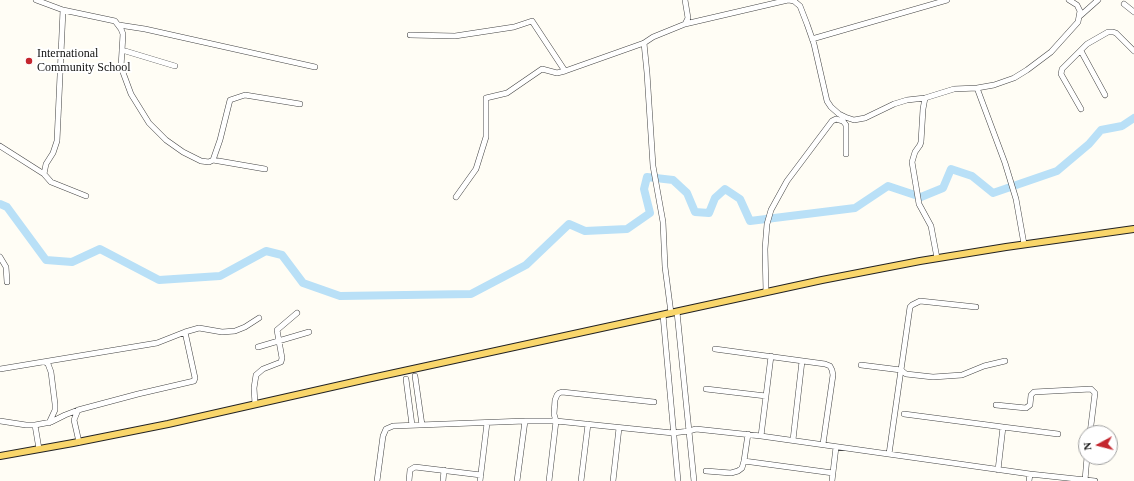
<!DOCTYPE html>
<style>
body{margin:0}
#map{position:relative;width:1134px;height:481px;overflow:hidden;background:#fffdf5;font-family:"Times New Roman",serif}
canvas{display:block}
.north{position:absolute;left:1078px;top:425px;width:40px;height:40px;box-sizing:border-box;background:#fff;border:1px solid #a0a0a0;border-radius:50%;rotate:263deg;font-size:11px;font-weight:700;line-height:16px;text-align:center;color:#111}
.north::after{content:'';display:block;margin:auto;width:14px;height:18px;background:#c4262e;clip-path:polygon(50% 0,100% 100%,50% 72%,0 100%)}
</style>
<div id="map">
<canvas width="1134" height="481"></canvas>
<div class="north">N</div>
</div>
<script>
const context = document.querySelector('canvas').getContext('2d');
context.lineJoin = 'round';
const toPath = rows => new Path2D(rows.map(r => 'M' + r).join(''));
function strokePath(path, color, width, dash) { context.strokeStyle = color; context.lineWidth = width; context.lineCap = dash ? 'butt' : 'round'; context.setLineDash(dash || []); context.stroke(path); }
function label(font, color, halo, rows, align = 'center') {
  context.font = font + ' "Times New Roman",serif'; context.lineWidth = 4; context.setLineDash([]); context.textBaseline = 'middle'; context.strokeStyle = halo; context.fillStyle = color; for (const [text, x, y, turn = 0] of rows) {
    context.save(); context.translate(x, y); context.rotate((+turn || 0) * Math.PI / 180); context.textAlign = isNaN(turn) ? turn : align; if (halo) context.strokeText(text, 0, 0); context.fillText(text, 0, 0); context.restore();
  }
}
strokePath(toPath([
 [0,204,7,207,46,260,72,262,100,249,159,280,220,276,266,251,282,255,303,283,340,296,471,294,526,265,569,224,585,231,627,229,650,213,644,189,647,177,673,180,687,193,695,212,709,213,715,198,725,189,740,199,750,221,855,208,888,186,921,197,943,188,951,169,972,176,993,193,1057,171,1089,144,1101,130,1122,126,1134,118]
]), '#b9e0f7', 8);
const minor = toPath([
 [36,0,63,10,115,21,121,29,123,34,121,67,131,94,149,123,166,140,183,152,201,161,209,162,213,160,220,140,230,100,245,95,300,104],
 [789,0,794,1,800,6,807,24,814,44,827,101,831,107,839,114,845,117,854,120,865,118,894,104,907,100,925,98,954,89,977,88,994,85,1014,78,1027,70,1051,52,1078,22,1080,11,1077,5,1069,0],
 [1124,4,1134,12],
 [63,10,57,141,53,153,46,164,44,174,51,182,86,196],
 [1080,16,1098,0],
 [685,24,788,0],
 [119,25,145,29,315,67],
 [410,35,455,36,514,27,532,21,565,71],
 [812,39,947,0],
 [644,43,647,73,653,166,663,222,665,267,671,313],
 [122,50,175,66],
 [1081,51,1105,95],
 [977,88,1005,163,1016,199,1024,244],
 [925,98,923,109,921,142,920,145,915,152,912,162,919,204,931,226,937,258],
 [1081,109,1061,74,1062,69,1087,44,1108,32,1113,32,1116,33,1134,51],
 [0,146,44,174],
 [213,160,265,169],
 [456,197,476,169,486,137,486,98,507,93,542,69,557,73,565,71,644,43,653,37,685,24,688,18,685,0],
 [0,257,6,267,7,282],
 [766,292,765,249,767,224,771,210,787,181,832,121,836,119,843,121,846,125,846,154],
 [677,312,694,481],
 [663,315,678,481],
 [258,347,309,332],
 [715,349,825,364,830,366,832,370,833,375,823,444],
 [45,362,48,364,51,372,55,404,55,410,49,423],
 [861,365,901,370,906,374,933,377,962,375,984,366,1005,361],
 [0,369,157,343,185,332,199,328,222,332,235,331,245,327,259,318],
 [415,376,422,425],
 [406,379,412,425],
 [706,389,766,396],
 [255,404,254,388,256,375,263,369,281,362,282,358,277,330,297,313],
 [996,405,1026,408,1030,405,1031,395,1034,392,1091,389,1095,393,1090,433],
 [904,414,1003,427,998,470],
 [0,421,26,425,35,425,39,449],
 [35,425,51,422,65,415,78,410],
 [1003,427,1058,434],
 [761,436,771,356],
 [793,440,802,361],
 [79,442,74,420,78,410,138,394,194,381,195,378,185,332],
 [889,454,910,307,912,305,920,301,976,307],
 [744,461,833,473],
 [706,471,731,473,738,471,742,468,744,461,748,434],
 [1085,480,1087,457],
 [377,481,383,436,386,429,393,426,525,421,556,421,673,433,689,431,696,429,761,436,1030,474,1095,481],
 [409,481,410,470,415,467,481,475],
 [443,481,444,470],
 [480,481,487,423],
 [517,481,525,421],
 [549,481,556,421,554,414,555,400,557,395,559,393,562,392,654,402],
 [581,481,588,424],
 [613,481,619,428],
 [832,481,836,447],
 [1029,481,1030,474]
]);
const major = toPath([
 [0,456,73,443,168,424,367,379,822,280,920,261,1006,247,1134,229]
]);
strokePath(minor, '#444', 6);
strokePath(major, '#222', 8);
strokePath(minor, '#fff', 5);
strokePath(major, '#f9d66b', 6);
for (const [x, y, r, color] of [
 [29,61,4,"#c4262e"]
]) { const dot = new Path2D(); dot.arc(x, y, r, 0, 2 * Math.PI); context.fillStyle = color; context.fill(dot); strokePath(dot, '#fff', 1.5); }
label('12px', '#111', '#fff', [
 ["International",37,54],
 ["Community School",37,68]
], 'left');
</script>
